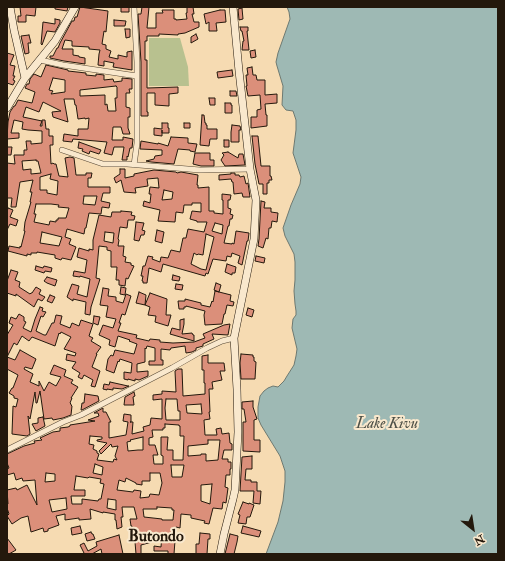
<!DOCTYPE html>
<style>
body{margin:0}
#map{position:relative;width:505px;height:561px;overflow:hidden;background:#f6dbb2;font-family:"IM FELL Double Pica",serif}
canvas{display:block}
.frame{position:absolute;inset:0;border:8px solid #23180c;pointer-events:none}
.north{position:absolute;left:453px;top:509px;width:40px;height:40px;-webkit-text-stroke:3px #f9e8cd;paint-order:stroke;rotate:150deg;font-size:11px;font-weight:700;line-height:16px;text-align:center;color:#23180c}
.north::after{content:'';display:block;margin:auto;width:14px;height:18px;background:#23180c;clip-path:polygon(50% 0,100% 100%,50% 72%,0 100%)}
</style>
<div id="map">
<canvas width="505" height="561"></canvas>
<div class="frame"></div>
<div class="north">N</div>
</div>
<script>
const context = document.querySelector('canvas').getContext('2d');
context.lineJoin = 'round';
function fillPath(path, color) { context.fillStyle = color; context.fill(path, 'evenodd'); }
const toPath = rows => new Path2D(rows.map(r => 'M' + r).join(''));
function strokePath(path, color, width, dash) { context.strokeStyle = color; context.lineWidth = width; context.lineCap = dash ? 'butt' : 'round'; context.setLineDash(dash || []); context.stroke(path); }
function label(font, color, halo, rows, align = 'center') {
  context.font = font + ' "IM FELL Double Pica",serif'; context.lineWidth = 4; context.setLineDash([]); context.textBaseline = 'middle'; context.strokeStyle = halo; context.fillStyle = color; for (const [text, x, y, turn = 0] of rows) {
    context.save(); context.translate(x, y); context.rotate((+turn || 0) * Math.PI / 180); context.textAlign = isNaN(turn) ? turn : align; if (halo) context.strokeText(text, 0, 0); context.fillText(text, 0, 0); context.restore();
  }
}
fillPath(toPath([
 [149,38,180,38,188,67,189,86,149,86]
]), '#b8c18f');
const water = toPath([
 [287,7,498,7,498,554,266,554,278,522,283,501,285,482,285,471,280,456,261,425,258,418,258,407,260,396,264,391,268,388,273,386,278,387,284,381,287,376,294,365,296,356,297,349,292,328,293,319,296,315,296,311,295,304,294,291,295,280,295,262,294,254,285,236,283,228,291,205,300,184,301,177,293,153,296,130,296,120,293,111,286,110,282,105,283,86,277,66,276,62,278,53,290,19,289,12,287,7]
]);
fillPath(water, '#9eb9b4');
strokePath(water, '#6d7971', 1);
const building = toPath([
 [20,7,36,7,35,16,26,15,26,22,18,22,18,16,21,16,20,7],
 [55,7,68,7,67,11,55,9,55,7],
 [80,7,108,11,106,32,104,31,102,44,106,45,106,49,111,51,109,57,118,59,118,55,127,57,127,52,132,51,132,70,113,67,114,63,104,61,104,66,98,65,99,54,100,50,89,49,89,47,72,46,72,41,65,40,62,49,73,49,73,55,79,56,79,57,85,58,85,64,64,61,50,58,50,56,53,56,57,48,58,48,60,43,72,21,74,21,75,17,77,17,80,7],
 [121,7,129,7,129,12,121,12,121,7],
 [142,7,149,7,147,28,156,28,156,13,163,13,162,10,174,10,174,19,176,19,176,20,187,19,186,13,187,13,187,7,193,7,194,14,192,14,194,22,199,22,199,27,185,33,178,34,178,35,159,34,159,36,147,36,147,41,145,41,145,60,147,60,147,88,178,87,178,93,169,94,169,106,155,105,155,93,147,93,147,112,148,112,148,116,141,116,141,62,138,14,141,14,142,7],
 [242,8,243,19,239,20,238,9,242,8],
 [220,10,225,10,226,22,216,23,217,31,209,31,209,22,206,24,204,14,220,10],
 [55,19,60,20,60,23,55,32,47,31,42,45,41,44,43,22,55,24,55,19],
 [114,20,126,21,125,26,114,26,114,20],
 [240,27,248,27,248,31,247,31,249,50,242,50,243,41,244,41,242,31,241,31,240,27],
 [125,29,130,29,130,37,126,38,125,29],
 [196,34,198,39,191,43,191,37,196,34],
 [29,35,31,43,28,43,29,53,25,54,21,36,29,35],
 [255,50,256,57,251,58,250,51,255,50],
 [7,53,14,55,10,65,15,66,13,76,15,76,13,80,15,81,13,85,7,83,7,53],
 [46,65,68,70,68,71,86,73,86,75,96,76,96,74,104,75,104,80,113,79,114,82,122,81,122,78,132,79,132,89,129,89,130,93,126,93,126,107,130,108,130,117,128,117,128,128,130,134,123,134,121,127,113,127,112,140,123,140,123,137,133,139,132,148,130,148,128,157,127,156,127,160,122,160,124,147,114,147,112,155,104,153,107,142,73,139,72,142,63,141,64,134,78,136,78,129,88,129,89,118,85,119,85,118,78,119,76,105,75,105,74,99,64,99,68,122,53,117,52,112,61,111,43,102,39,112,26,107,23,117,42,121,40,126,42,126,42,120,45,120,46,129,49,129,49,136,53,136,53,145,50,145,51,164,53,163,54,164,56,164,59,176,68,177,65,158,70,157,74,158,76,175,86,175,86,173,92,173,91,178,88,178,88,187,110,187,110,193,103,193,101,201,110,203,109,208,102,207,101,214,89,213,86,228,85,228,84,234,67,229,65,237,71,239,69,244,76,247,71,260,62,258,61,260,55,258,55,255,37,252,37,253,31,253,31,255,27,254,27,256,8,251,9,246,20,248,20,246,21,247,25,231,24,231,25,222,31,202,30,202,32,192,30,192,33,180,20,182,16,207,11,207,12,198,7,198,7,163,15,164,14,155,24,155,24,150,27,150,26,141,31,141,31,144,42,143,42,131,28,130,22,129,23,122,14,120,11,133,19,133,19,138,7,139,8,122,10,112,14,106,15,106,18,100,32,103,35,92,25,88,27,84,29,84,30,79,34,74,41,77,46,65],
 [53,78,65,80,65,92,51,94,53,91,49,90,53,78],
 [116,86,117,87,117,98,115,98,116,111,108,111,107,104,105,105,105,95,80,96,80,90,116,86],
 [36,160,36,161,38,161,41,173,31,174,31,169,23,170,22,161,36,160],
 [51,174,50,179,58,181,57,195,47,193,47,190,40,190,40,177,51,174],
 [84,196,97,196,95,205,83,204,84,196],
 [36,204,51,204,59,205,58,207,69,208,66,218,58,218,58,220,56,220,56,222,50,221,49,225,34,222,36,214,34,214,36,204],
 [42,232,62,237,59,246,40,243,42,232],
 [252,67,253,75,256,75,257,80,265,80,265,95,277,94,277,103,265,104,266,115,267,115,267,126,251,128,251,117,257,117,257,110,261,109,260,95,248,96,246,86,247,86,246,75,248,75,247,68,252,67],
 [232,70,233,76,218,78,217,72,232,70],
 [230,91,236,91,237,96,230,96,230,91],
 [209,98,215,98,215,105,210,105,209,98],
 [225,103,231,103,231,105,232,105,232,113,225,113,225,103],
 [202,115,204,115,205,123,206,123,206,125,207,125,207,129,217,129,217,139,210,139,209,146,200,145,202,115],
 [162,123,168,123,168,128,169,128,169,133,162,133,162,130,162,136,154,135,154,128,162,129,162,123],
 [184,123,190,123,190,128,184,128,184,123],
 [232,125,240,126,241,130,239,130,239,142,231,142,231,132,232,125],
 [252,136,258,136,261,166,270,166,270,176,271,176,272,180,269,180,269,183,267,183,267,194,263,194,263,184,259,184,255,164,252,136],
 [171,137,188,138,188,143,197,144,195,152,190,151,190,150,178,149,174,164,151,162,146,161,154,159,155,156,162,155,162,150,140,149,141,141,158,144,158,143,168,146,171,137],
 [224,140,229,140,229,147,224,147,224,140],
 [79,142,101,150,99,154,90,151,89,154,82,151,83,149,78,148,79,142],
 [7,147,12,147,11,155,7,155,7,147],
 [228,152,238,158,239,154,243,154,245,165,225,166,221,160,224,155,222,153,228,152],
 [195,153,210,153,210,160,214,160,214,166,201,166,193,164,195,153],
 [120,169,125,169,125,178,134,176,134,174,154,170,176,172,177,173,181,172,198,175,197,185,198,185,198,188,209,187,209,211,214,211,214,213,223,214,223,200,222,200,222,194,231,195,230,200,228,200,228,208,231,209,230,214,233,215,232,219,230,219,229,226,228,226,224,243,232,244,232,243,234,244,236,231,249,233,248,241,247,241,242,265,238,263,240,256,232,253,231,257,227,256,226,261,213,259,208,274,206,273,205,276,163,264,161,272,149,268,147,283,143,283,143,281,142,281,143,276,141,276,143,266,145,266,148,256,153,257,152,259,160,262,161,257,168,258,171,250,180,252,183,238,186,238,188,229,204,232,207,222,197,222,197,221,190,219,192,211,201,212,201,203,192,203,192,205,184,205,183,213,176,212,175,222,158,221,160,210,143,206,144,201,150,203,151,194,149,194,150,187,159,188,158,178,147,179,148,186,135,188,136,193,124,192,121,180,116,183,114,178,120,174,120,169],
 [164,190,173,192,172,199,162,200,164,190],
 [215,223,223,225,222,234,212,231,215,223],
 [206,234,214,237,206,270,201,269,191,264,194,253,197,255,198,254,203,255,206,234],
 [231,173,235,173,235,175,239,175,240,177,244,176,246,184,248,183,250,197,243,197,242,193,234,194,233,182,232,182,231,179,219,180,219,175,231,174,231,173],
 [261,201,265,202,264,208,271,208,271,212,278,213,277,222,272,221,271,228,269,228,268,239,266,238,263,248,258,246,259,239,261,201],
 [8,208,13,210,10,217,18,220,16,226,10,224,7,230,7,212,8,208],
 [121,211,132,212,131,215,135,216,134,220,128,220,127,228,120,227,118,239,119,240,118,246,124,246,123,256,126,257,125,262,131,263,131,265,134,266,128,279,126,278,125,286,119,285,119,280,116,280,117,267,111,267,111,251,107,250,107,247,99,246,96,278,100,279,91,307,90,315,85,314,86,302,73,299,73,301,67,297,72,284,79,286,77,294,87,297,90,279,80,276,80,277,73,276,74,271,85,273,87,260,77,257,79,248,89,251,89,249,93,250,93,240,99,215,111,217,112,212,121,212,121,211],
 [105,232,114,233,113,243,104,241,105,232],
 [136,222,144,223,142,230,145,231,144,235,141,235,139,241,134,240,136,222],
 [157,230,164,232,162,243,155,241,157,230],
 [256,256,265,258,264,263,255,261,256,256],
 [227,264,236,267,235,273,232,273,232,275,225,272,227,264],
 [36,266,43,268,44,266,52,268,51,272,45,271,44,273,35,270,36,266],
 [11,270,18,272,15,280,20,282,19,287,30,294,31,293,32,293,36,287,41,290,39,294,45,297,42,301,38,299,34,307,16,294,16,296,7,293,7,281,11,270],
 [173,275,180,277,179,281,172,280,173,275],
 [47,277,57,280,55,286,47,283,44,281,47,277],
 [216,283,221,285,219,292,214,290,216,283],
 [176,284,183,285,182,290,175,289,176,284],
 [121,287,126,288,125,295,120,294,121,287],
 [103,288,109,289,108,296,116,297,116,301,123,303,126,294,131,296,125,315,122,314,119,323,121,323,118,331,137,335,136,338,149,341,150,339,160,340,160,342,173,343,194,342,205,338,203,334,224,325,230,324,228,335,212,334,214,339,203,344,203,346,196,348,196,350,192,352,186,353,185,346,171,348,170,350,161,349,161,360,163,360,163,365,149,365,149,361,155,361,155,348,147,346,146,349,145,348,145,362,137,364,137,372,148,371,148,376,139,380,135,379,135,381,128,379,128,380,124,379,124,372,131,373,132,363,120,359,119,362,118,361,114,373,106,370,108,359,111,355,113,356,115,350,134,354,137,344,129,341,130,340,118,336,115,347,109,345,110,340,99,335,103,325,113,328,116,319,106,317,108,306,100,305,103,288],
 [215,291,231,295,230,301,234,302,233,306,227,305,225,314,224,314,222,324,205,325,204,315,205,311,186,306,186,307,184,307,184,309,179,309,178,301,185,301,185,299,201,303,201,305,210,307,212,301,213,302,215,291],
 [139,292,146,295,145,305,136,303,139,292],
 [150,293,167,299,166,315,171,315,168,326,155,322,156,316,148,315,150,307,145,305,150,293],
 [50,295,55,297,52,303,47,301,50,295],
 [40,307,43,308,42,311,46,312,43,317,41,316,36,331,44,335,46,335,52,323,54,323,56,315,62,316,60,324,70,328,72,323,79,326,81,320,93,324,89,336,93,338,91,341,101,347,96,354,97,354,92,367,100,371,95,387,91,386,93,380,84,375,82,379,78,377,80,373,72,368,76,362,66,360,67,354,75,356,76,353,64,349,71,337,61,332,60,334,59,333,55,346,32,337,29,341,22,336,17,345,14,343,7,357,7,335,13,325,9,323,11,317,16,319,19,314,24,317,24,321,26,322,23,328,31,332,35,319,40,307],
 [248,308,254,310,252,317,246,315,248,308],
 [94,316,100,317,98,325,93,323,94,316],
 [184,319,184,324,182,334,192,333,193,335,194,335,194,341,170,334,172,328,180,330,180,320,184,319],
 [20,350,36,359,32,369,25,367,24,369,33,374,30,382,39,386,39,381,44,391,49,382,56,386,61,377,50,374,54,365,66,370,64,376,73,380,71,383,78,387,71,398,72,398,70,403,71,404,71,405,72,406,71,415,63,418,53,420,52,418,44,419,40,391,37,403,36,403,35,392,30,419,28,416,30,434,27,436,12,434,13,406,16,407,18,399,14,398,14,396,9,393,12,388,13,388,18,375,7,369,7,357,15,360,20,350],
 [241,354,253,355,253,357,254,357,254,361,256,362,255,379,241,379,240,363,241,354],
 [208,355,208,363,224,363,225,371,220,371,222,380,212,382,213,389,209,389,210,412,209,412,210,419,204,420,205,435,217,435,216,429,221,428,222,434,229,433,230,443,232,444,232,450,224,450,222,459,228,459,228,462,231,462,231,469,230,469,230,475,226,475,225,487,228,488,226,503,223,502,222,509,213,508,209,524,204,523,205,521,191,518,191,515,181,514,180,528,176,527,174,554,168,554,168,551,154,551,154,546,161,547,162,534,150,533,152,542,141,545,141,554,136,554,135,542,137,542,137,533,131,533,132,526,131,526,130,519,137,519,134,507,122,507,123,517,121,517,122,527,117,529,116,520,115,520,115,514,103,512,103,513,90,509,91,519,79,520,79,518,65,520,65,514,56,516,59,525,48,529,48,531,44,532,43,528,31,532,28,516,21,518,12,524,7,516,9,514,7,508,7,504,8,504,7,490,16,488,17,490,27,485,37,505,35,480,23,481,22,478,16,480,14,473,7,475,7,469,9,468,7,463,7,454,24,446,35,443,34,441,42,440,40,438,53,432,60,431,60,428,68,427,70,426,70,425,95,421,88,420,99,416,98,413,94,413,103,408,103,412,106,412,111,422,109,422,109,438,126,435,128,422,123,421,124,414,131,415,131,422,130,422,133,422,132,434,144,431,143,427,150,425,151,418,162,419,162,399,153,400,153,395,162,394,162,391,176,392,175,371,178,369,182,369,183,396,205,394,205,383,204,383,204,370,202,370,202,356,208,355],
 [166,399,177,399,178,411,180,411,180,420,166,420,165,408,166,399],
 [201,404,202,414,187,413,186,405,201,404],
 [165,424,179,425,179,426,180,426,180,436,184,436,183,460,173,460,173,450,167,450,168,437,161,437,161,455,163,456,163,464,154,464,153,455,158,455,155,445,149,445,149,438,153,437,152,430,163,430,163,428,165,428,165,424],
 [90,436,102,437,102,439,97,440,97,441,107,443,99,451,101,454,111,444,112,447,118,446,115,456,117,460,114,459,113,462,97,460,99,454,97,453,97,451,93,449,94,445,89,444,90,436],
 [143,437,143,450,138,450,128,451,127,442,131,441,130,440,143,437],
 [208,440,220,440,218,460,206,461,206,454,201,454,201,455,188,456,188,446,208,444,208,440],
 [95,464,103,467,102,475,93,473,95,464],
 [171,465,184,465,182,477,172,477,171,465],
 [46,473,55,474,55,481,45,482,46,473],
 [150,473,160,473,162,483,159,495,150,494,149,497,140,498,141,491,134,490,133,492,117,490,119,480,125,482,126,478,136,483,136,484,142,485,142,481,150,481,150,473],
 [76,476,88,478,89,477,101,479,100,483,104,484,101,499,99,499,98,501,82,499,82,504,72,504,71,496,85,496,85,490,74,490,76,476],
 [212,484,210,504,201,501,201,485,212,484],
 [66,498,67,509,52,512,49,500,66,498],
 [108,499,116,500,116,510,107,508,108,499],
 [157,507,172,508,172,510,174,510,173,520,162,520,162,519,144,517,143,509,157,509,157,507],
 [110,382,128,386,129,386,122,389,113,388,113,390,107,389,107,390,103,389,104,384,109,385,110,382],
 [134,392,135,396,133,397,134,405,124,405,125,397,134,392],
 [85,394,98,396,99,401,82,410,81,410,82,403,84,403,85,394],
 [253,401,253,407,257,419,254,420,254,440,260,440,260,452,243,451,243,422,246,422,244,409,242,409,242,402,253,401],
 [43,417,45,426,36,431,32,424,38,423,38,418,43,417],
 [252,456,252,469,246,469,245,480,251,480,251,482,257,482,257,491,261,491,260,504,253,503,254,491,240,491,242,457,252,456],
 [243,502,249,504,249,503,254,505,250,517,247,517,246,524,238,523,240,515,238,514,243,502],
 [80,526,82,533,72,535,71,528,80,526],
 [243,526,261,531,259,537,241,533,243,526],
 [91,532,92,534,93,534,95,539,87,541,85,534,91,532],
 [200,533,210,534,210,539,208,539,207,554,196,554,196,544,199,544,200,533],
 [230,534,238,536,237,542,234,554,225,554,230,534],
 [119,535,123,554,102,554,101,549,92,554,82,554,84,553,80,545,84,543,88,551,97,546,96,542,119,535],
 [7,538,16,550,9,554,7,554,7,538]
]);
fillPath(building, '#db8f7a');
strokePath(building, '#23180c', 1);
const street = toPath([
 [40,60,63,65,137,76],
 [62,150,103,164,127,164,200,170,250,169],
 [134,165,137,143,137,62,134,7],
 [7,450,63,422,81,415,172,368,207,348,222,341,234,338]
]);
const secondary = toPath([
 [10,7,14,30,25,78],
 [7,108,25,78,55,41,75,7],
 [220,554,224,534,233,499,235,490,238,432,237,389,234,338,254,239,256,200,250,169,239,71,233,7]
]);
strokePath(street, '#584936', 6);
strokePath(secondary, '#23180c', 8);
strokePath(street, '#f9e8cd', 5);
strokePath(secondary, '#f9e8cd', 7);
label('italic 15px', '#4e5047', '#f9e8cd', [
 ["Lake Kivu",387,425]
]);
label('bold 16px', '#23180c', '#f9e8cd', [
 ["Butondo",156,538]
]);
</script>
